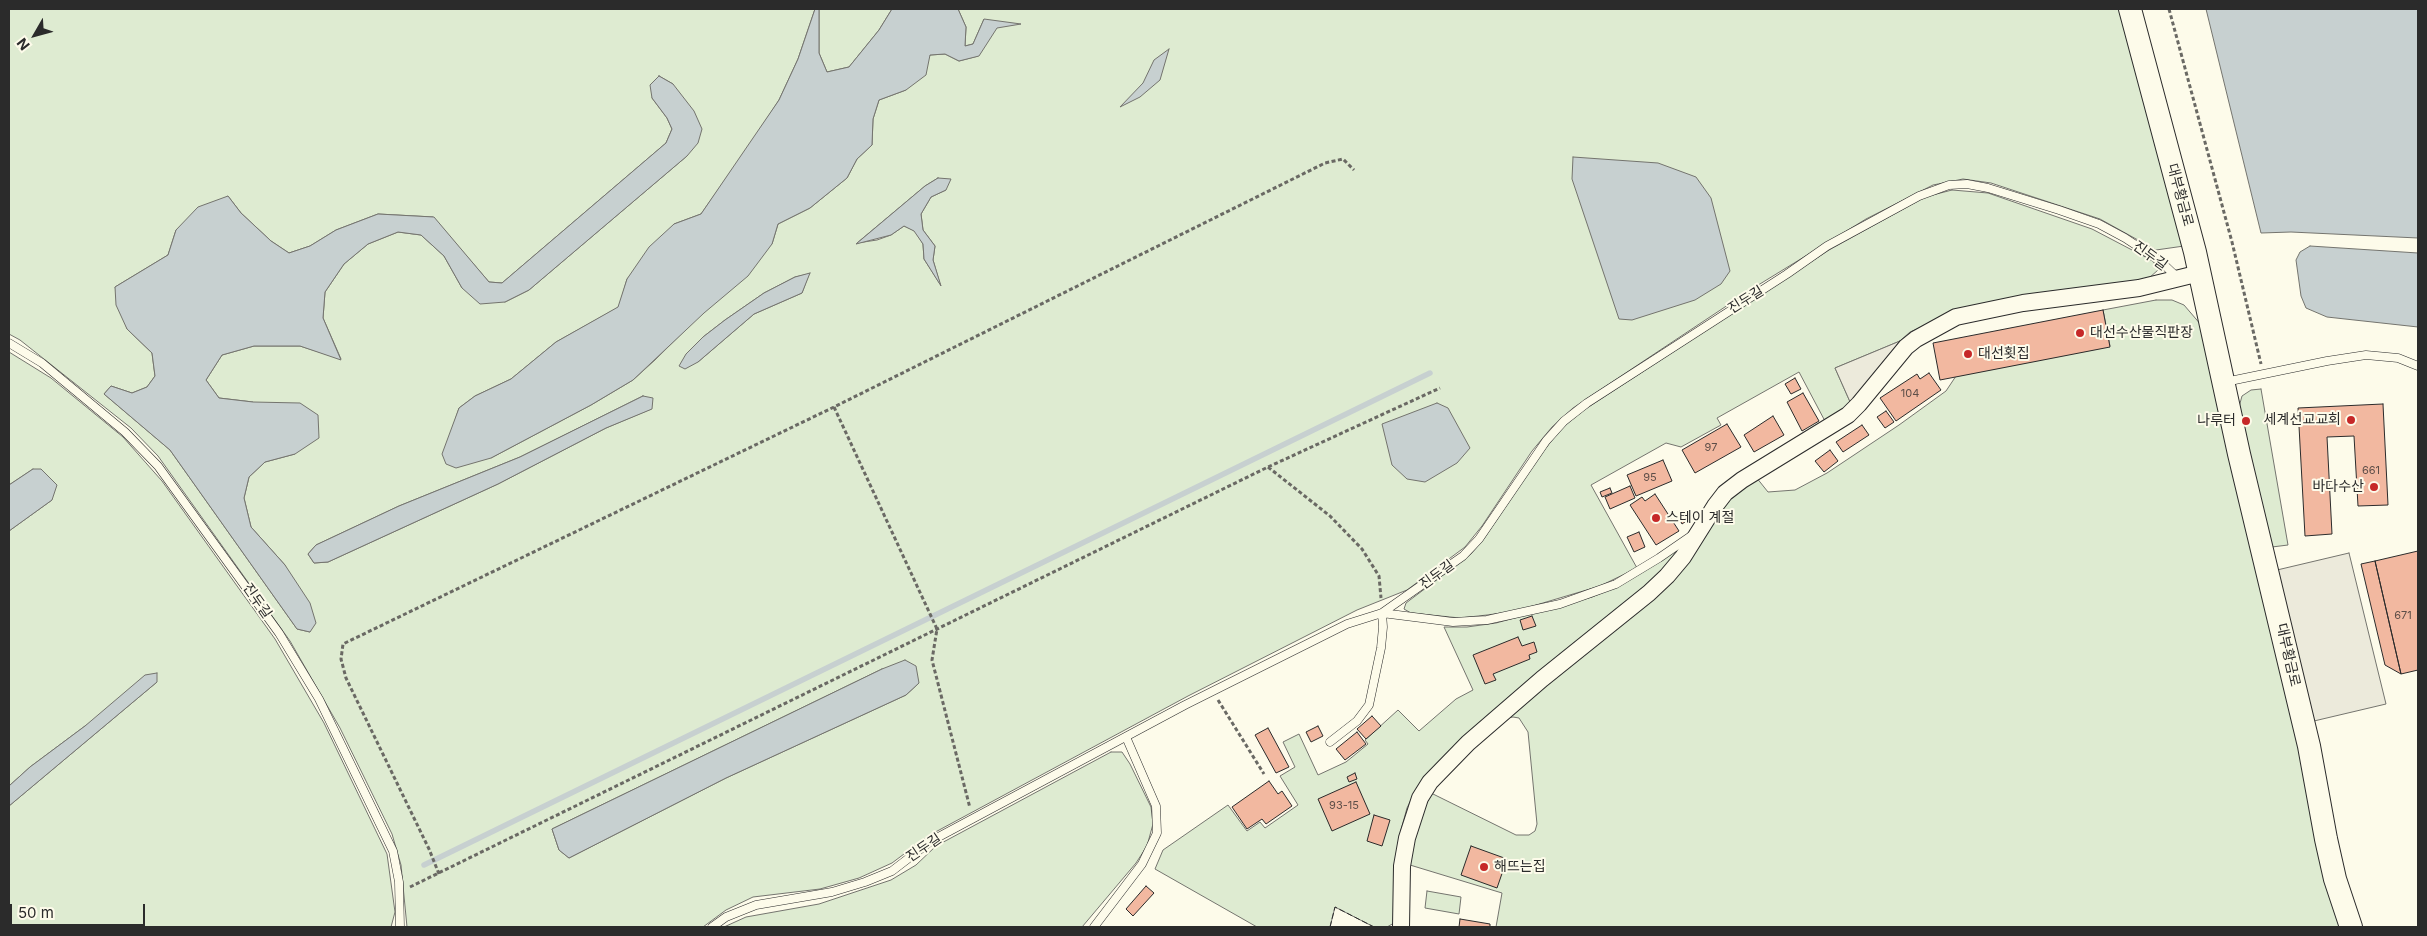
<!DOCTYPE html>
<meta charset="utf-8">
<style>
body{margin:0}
#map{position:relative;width:2427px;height:936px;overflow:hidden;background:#fdfbea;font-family:Inter,sans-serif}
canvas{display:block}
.frame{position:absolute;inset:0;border:10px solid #2b2b2b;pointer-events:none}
.north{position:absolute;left:10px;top:10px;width:50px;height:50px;-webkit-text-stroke:4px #fdfbea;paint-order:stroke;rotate:232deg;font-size:14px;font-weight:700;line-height:20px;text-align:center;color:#2b2b2b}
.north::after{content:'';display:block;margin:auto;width:18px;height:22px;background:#2b2b2b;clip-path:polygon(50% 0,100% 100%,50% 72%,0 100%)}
.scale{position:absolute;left:10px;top:904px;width:135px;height:22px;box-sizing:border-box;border:2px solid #2b2b2b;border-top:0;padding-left:6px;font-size:15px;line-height:18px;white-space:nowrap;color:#2b2b2b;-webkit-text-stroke:4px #fdfbea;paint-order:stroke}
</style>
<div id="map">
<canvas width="2427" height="936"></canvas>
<div class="frame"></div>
<div class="north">N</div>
<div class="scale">50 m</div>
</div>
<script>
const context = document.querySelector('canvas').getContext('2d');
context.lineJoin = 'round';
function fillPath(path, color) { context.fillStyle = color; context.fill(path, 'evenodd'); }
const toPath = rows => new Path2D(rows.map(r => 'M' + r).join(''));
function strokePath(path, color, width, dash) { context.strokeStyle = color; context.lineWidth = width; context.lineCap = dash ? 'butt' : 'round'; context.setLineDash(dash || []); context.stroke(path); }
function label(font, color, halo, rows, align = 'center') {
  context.font = font + ' Inter,"Noto Sans KR",sans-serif'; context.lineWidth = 4; context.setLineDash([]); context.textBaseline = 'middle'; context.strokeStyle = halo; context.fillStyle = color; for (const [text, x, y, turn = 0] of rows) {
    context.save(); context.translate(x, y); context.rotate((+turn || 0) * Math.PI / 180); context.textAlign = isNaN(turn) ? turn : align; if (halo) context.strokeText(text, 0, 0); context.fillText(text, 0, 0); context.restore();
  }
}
const green = toPath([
 [9,9,815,9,798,59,779,100,749,146,701,214,674,224,627,279,619,307,556,342,511,379,475,396,459,408,452,430,491,458,591,405,633,380,655,360,772,244,778,224,810,208,847,178,857,159,872,145,873,119,879,100,906,90,930,55,945,54,959,61,978,56,984,19,973,44,965,46,966,27,958,9,2120,9,2184,246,2156,250,2100,219,1991,183,1963,179,1933,185,1866,219,1755,287,1573,408,1552,427,1532,451,1482,526,1465,547,1407,590,1357,610,1188,696,928,836,892,863,859,878,820,889,753,897,726,910,703,927,407,927,401,865,392,834,340,728,290,641,158,456,131,428,20,340,9,334,9,9],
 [659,76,673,84,687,156,529,290,505,302,462,288,444,256,421,235,398,232,368,244,344,264,325,292,323,318,341,359,300,346,254,346,222,355,206,380,219,398,253,402,295,454,265,462,249,477,244,498,251,527,285,565,310,632,297,629,170,450,104,394,111,386,132,393,147,387,155,376,152,353,127,329,115,287,168,255,176,230,228,196,241,213,271,241,289,253,310,246,336,230,378,214,433,217,489,282,502,283,666,143,672,129,667,118,652,98,659,76],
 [938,178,946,190,931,197,921,214,923,230,935,246,933,260,940,284,924,259,923,244,915,231,904,226,891,235,877,240,857,243,925,186,938,178],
 [809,274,802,293,754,314,698,362,686,354,703,337,725,320,764,293,795,277,809,274],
 [643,396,651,409,606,428,498,484,328,562,314,563,308,554,316,545,399,506,520,457,643,396],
 [882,669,919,683,906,695,726,778,569,858,559,850,552,829,882,669],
 [819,9,892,9,879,30,849,67,827,72,819,53,819,9],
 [1952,190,1988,193,2092,229,2153,261,2158,270,2149,278,2113,286,2019,296,1954,310,1927,325,1910,332,1900,341,1835,368,1851,404,1826,423,1799,372,1717,418,1721,425,1681,447,1666,443,1591,485,1637,568,1600,586,1516,611,1487,615,1460,618,1411,613,1404,609,1406,603,1471,554,1483,540,1541,454,1561,429,1584,410,1829,250,1925,197,1952,190],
 [2156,300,2172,300,2184,305,2202,326,2341,927,1496,927,1502,893,1410,865,1415,831,1431,793,1516,835,1529,835,1535,831,1537,824,1528,732,1519,718,1513,717,1507,718,1600,641,1727,502,1756,477,1768,492,1795,490,1827,473,1899,425,1946,391,1956,376,2110,346,2103,310,2156,300],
 [9,352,51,378,123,437,162,481,275,639,324,723,387,854,395,912,391,927,9,927,9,806,157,682,85,726,30,767,9,786,9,531,52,500,33,469,9,485,9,352],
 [2261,389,2288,545,2272,547,2239,407,2242,396,2251,390,2261,389],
 [1684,543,1658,577,1416,790,1407,808,1401,830,1394,923,1387,927,1374,927,1335,907,1330,927,1257,927,1155,869,1163,850,1228,805,1247,831,1260,822,1265,828,1298,805,1280,776,1295,767,1283,742,1299,734,1318,775,1346,762,1368,744,1365,740,1398,710,1419,731,1456,699,1473,690,1444,627,1467,627,1496,623,1592,597,1618,586,1684,543],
 [1111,752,1122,752,1130,764,1151,807,1153,824,1147,846,1136,863,1082,927,724,927,746,917,819,904,891,880,916,865,936,846,1111,752],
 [1427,891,1461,897,1459,914,1425,908,1427,891]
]);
fillPath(green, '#deebd1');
strokePath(green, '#74746e', 1);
const parking = toPath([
 [1900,341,1851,404,1835,368,1900,341],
 [2349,553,2386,704,2314,721,2277,570,2349,553]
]);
fillPath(parking, '#eceadb');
strokePath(parking, '#74746e', 1);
const water = toPath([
 [815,9,819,9,819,53,827,72,849,67,879,30,892,9,958,9,966,27,965,46,973,44,984,19,1021,24,997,28,979,56,959,61,945,54,930,55,926,75,906,90,879,100,873,119,872,145,857,159,847,178,810,208,778,224,772,244,748,276,704,313,633,380,591,405,491,458,456,468,446,464,442,454,459,408,475,396,511,379,556,342,618,307,627,279,649,247,674,224,701,214,779,100,798,59,815,9],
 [2206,9,2418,9,2418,238,2291,232,2261,233,2206,9],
 [1169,49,1160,80,1140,97,1120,107,1143,83,1154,60,1169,49],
 [659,76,673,84,694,111,702,129,698,143,687,156,529,290,505,302,480,304,462,288,444,256,421,235,398,232,368,244,344,264,325,292,323,318,341,360,300,346,254,346,222,355,206,380,219,398,253,402,300,403,318,415,319,438,295,454,265,462,249,477,244,498,251,527,285,565,310,603,316,623,310,632,297,629,170,450,104,394,111,386,132,393,147,387,155,376,152,353,127,329,116,305,115,287,168,255,176,230,198,207,228,196,241,213,271,241,289,253,310,246,336,230,378,214,434,217,489,282,502,283,666,143,672,129,667,118,652,98,650,85,659,76],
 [1573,157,1658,163,1696,177,1711,198,1730,271,1721,284,1695,300,1632,320,1619,319,1572,179,1573,157],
 [938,178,951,179,946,190,931,197,921,214,923,230,935,246,933,260,941,286,924,259,923,244,914,231,904,226,891,235,856,244,925,186,938,178],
 [2310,246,2418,253,2418,327,2327,317,2306,308,2301,296,2296,260,2300,252,2310,246],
 [810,273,802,293,754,314,698,362,685,369,679,366,686,354,703,337,725,320,764,293,795,277,810,273],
 [643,396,653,398,652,409,606,428,498,484,328,562,314,563,308,554,316,545,399,506,520,457,643,396],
 [1437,403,1448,408,1470,448,1457,463,1425,482,1407,479,1392,465,1382,424,1437,403],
 [33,469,41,469,57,485,52,500,9,531,9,485,33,469],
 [905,660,916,666,919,683,906,695,726,778,569,858,559,850,552,829,882,669,905,660],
 [157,673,157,682,9,806,9,786,30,767,85,726,145,675,157,673]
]);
fillPath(water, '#c7d0d0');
strokePath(water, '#74746e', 1);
strokePath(toPath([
 [424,865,1430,373]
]), '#c7d0d0', 5.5);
const building = toPath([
 [2103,310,2110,347,1940,380,1933,343,2103,310],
 [1929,373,1941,390,1896,421,1880,398,1917,374,1920,379,1929,373],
 [1795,378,1801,389,1791,394,1785,384,1795,378],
 [1803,393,1819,421,1802,431,1787,402,1803,393],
 [2383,404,2388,505,2358,506,2354,436,2327,437,2332,534,2305,536,2298,408,2383,404],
 [1886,411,1894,422,1885,428,1877,417,1886,411],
 [1773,416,1784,435,1754,452,1744,435,1773,416],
 [1727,424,1741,447,1695,473,1682,450,1727,424],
 [1862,425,1869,435,1843,452,1836,442,1862,425],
 [1830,450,1838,461,1824,472,1815,461,1830,450],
 [1663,460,1672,481,1636,496,1627,475,1663,460],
 [1630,486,1635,498,1610,509,1605,497,1630,486],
 [1610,488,1612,493,1602,497,1600,492,1610,488],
 [1655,494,1679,531,1656,545,1630,505,1642,497,1645,501,1655,494],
 [1688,510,1692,517,1682,524,1678,516,1688,510],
 [1639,532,1645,547,1634,552,1627,537,1639,532],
 [2418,551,2418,670,2401,674,2375,561,2418,551],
 [2375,561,2401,674,2385,665,2361,564,2375,561],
 [1532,616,1536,626,1523,630,1520,620,1532,616],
 [1518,637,1522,646,1534,642,1537,652,1529,655,1530,659,1493,674,1496,680,1485,684,1473,655,1518,637],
 [1372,716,1381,726,1366,739,1357,729,1372,716],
 [1318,726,1323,736,1311,742,1306,732,1318,726],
 [1268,728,1289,767,1276,773,1255,735,1268,728],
 [1357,732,1366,744,1345,760,1336,749,1357,732],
 [1355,773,1357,779,1349,782,1347,777,1355,773],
 [1269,781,1278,794,1282,791,1292,806,1266,824,1262,819,1247,829,1232,807,1269,781],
 [1356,782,1370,814,1332,831,1318,799,1356,782],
 [1374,815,1390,820,1382,846,1367,841,1374,815],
 [1471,846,1507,859,1497,888,1461,875,1471,846],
 [1146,886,1154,893,1133,916,1126,909,1146,886],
 [1460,919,1490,924,1490,927,1459,927,1460,919]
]);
fillPath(building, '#f2b8a0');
strokePath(building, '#2b2b2b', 1);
const lane = toPath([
 [9,343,42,363,125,432,158,466,279,633,319,699,393,851,399,882,400,927],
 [2225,382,2327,361,2366,355,2398,358,2418,366],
 [1330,742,1357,721,1369,705,1381,648,1383,627,1382,613,1453,622,1487,620,1560,604,1616,584,1659,558,1691,536],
 [712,927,726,917,756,905,832,892,865,882,892,871,931,841,1185,705,1347,624,1382,613,1463,556,1479,539,1546,441,1564,421,1587,403,1787,274,1827,246,1919,196,1949,185,1967,184,1988,188,2059,210,2099,224,2125,238,2160,261,2179,279],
 [1094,927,1142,864,1157,833,1156,806,1126,737]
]);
const street = toPath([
 [1401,927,1402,866,1407,838,1420,798,1430,782,1468,743,1542,679,1649,593,1667,576,1683,557,1715,506,1725,493,1742,480,1848,415,1859,404,1906,347,1916,339,1956,317,2023,303,2139,288,2200,273]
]);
const secondary = toPath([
 [2130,9,2195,252,2239,454,2309,746,2326,839,2335,879,2351,927]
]);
strokePath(lane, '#2b2b2b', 9);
strokePath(street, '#2b2b2b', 18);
strokePath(secondary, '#2b2b2b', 24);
strokePath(toPath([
 [2169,9,2232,242,2261,364],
 [834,407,937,629,932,660,970,808],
 [1268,467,1330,516,1362,549,1379,576,1381,598],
 [1218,700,1264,774],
 [439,874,429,849,346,678,341,659,343,644,834,407,1325,163,1343,159,1354,170],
 [410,887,1268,467,1440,388]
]), '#6a6964', 3, [4, 2.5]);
strokePath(lane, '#fdfbea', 8);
strokePath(street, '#fdfbea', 16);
strokePath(secondary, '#fdfbea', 22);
strokePath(toPath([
 [1330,927,1335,907,1374,927]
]), '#2b2b2b', 1, [6, 2.5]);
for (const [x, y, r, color] of [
 [2080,333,5,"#c62828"],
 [1968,354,5,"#c62828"],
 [2351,420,5,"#c62828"],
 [2246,421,5,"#c62828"],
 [2374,487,5,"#c62828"],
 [1656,518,5,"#c62828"],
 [1484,867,5,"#c62828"]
]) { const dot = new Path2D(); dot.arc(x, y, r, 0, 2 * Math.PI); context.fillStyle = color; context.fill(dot); strokePath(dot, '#fdfbea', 2); }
label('11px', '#5d4e48', null, [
 ["104",1910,394],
 ["97",1711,448],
 ["661",2371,471],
 ["95",1650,478],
 ["671",2403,616],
 ["93-15",1344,806]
]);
label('14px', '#2b2b2b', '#fdfbea', [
 ["대부황금로",2180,195,75],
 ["진두길",2150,256,36],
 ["진두길",1746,300,-32],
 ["진두길",1437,575,-36],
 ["진두길",257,601,55],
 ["대부황금로",2288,655,77],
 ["진두길",924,848,-34]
]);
label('14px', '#2b2b2b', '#fdfbea', [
 ["대선수산물직판장",2090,333],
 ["대선횟집",1978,354],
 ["세계선교교회",2341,420,"right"],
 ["나루터",2236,421,"right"],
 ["바다수산",2364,487,"right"],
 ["스테이 계절",1666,518],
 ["해뜨는집",1494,867]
], 'left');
</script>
